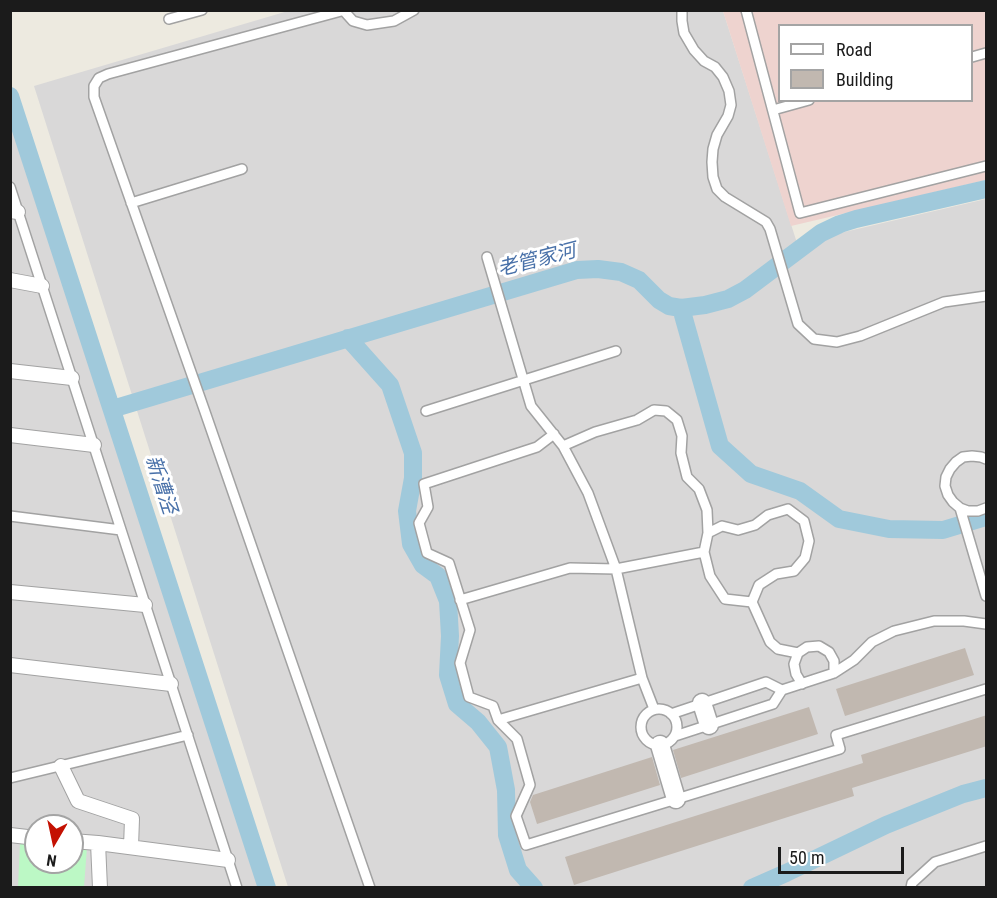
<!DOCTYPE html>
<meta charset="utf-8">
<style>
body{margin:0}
#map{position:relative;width:997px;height:898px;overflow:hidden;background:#edeae0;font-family:"Roboto Condensed",sans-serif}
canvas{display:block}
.frame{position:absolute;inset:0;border:12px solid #1b1b1b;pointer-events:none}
.legend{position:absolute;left:778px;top:24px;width:195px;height:78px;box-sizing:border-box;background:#fff;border:2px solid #a4a4a4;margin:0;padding:8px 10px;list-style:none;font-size:18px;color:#1b1b1b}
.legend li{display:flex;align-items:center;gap:12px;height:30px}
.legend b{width:30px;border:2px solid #a4a4a4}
.north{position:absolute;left:24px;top:814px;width:60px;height:60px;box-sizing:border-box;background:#fff;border:2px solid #a4a4a4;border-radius:50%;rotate:189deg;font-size:16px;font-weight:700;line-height:24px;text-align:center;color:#1b1b1b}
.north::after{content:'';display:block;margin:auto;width:21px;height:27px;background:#c41102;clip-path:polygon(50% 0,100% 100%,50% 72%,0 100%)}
.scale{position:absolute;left:778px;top:847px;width:126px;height:27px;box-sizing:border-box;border:3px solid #1b1b1b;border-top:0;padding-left:8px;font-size:18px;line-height:21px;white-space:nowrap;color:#1b1b1b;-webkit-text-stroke:4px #fff;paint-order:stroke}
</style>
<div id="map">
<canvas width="997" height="898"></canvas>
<div class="frame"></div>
<ul class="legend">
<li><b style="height:8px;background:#fff"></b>Road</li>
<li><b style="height:16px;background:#c1b8b0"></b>Building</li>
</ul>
<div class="north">N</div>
<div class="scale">50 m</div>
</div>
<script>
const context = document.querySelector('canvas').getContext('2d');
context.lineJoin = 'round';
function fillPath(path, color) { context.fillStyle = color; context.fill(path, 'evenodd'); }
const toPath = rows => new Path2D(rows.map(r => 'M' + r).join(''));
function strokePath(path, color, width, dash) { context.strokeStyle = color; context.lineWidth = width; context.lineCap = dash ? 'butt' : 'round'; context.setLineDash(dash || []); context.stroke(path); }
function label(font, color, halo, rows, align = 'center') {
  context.font = font + ' "Roboto Condensed","Noto Sans SC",sans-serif'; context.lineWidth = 6; context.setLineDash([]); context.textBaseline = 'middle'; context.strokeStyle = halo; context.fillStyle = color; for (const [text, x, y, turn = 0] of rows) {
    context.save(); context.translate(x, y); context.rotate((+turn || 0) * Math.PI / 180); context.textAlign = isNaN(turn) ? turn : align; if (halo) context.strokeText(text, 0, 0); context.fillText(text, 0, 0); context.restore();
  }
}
fillPath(toPath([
 [288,11,723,11,797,243,986,199,986,887,288,887,34,86],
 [10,115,77,323,260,887,11,887],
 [36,826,72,826,72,862,36,862]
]), '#d9d8d8');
fillPath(toPath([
 [723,11,986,11,986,180,791,226],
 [780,26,972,26,972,100,780,100]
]), '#eed3cf');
fillPath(toPath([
 [20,843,36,844,36,862,72,862,72,846,87,847,84,887,18,888]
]), '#bcf8c5');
strokePath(toPath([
 [10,96,267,888],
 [681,308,720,446,751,474,800,491,839,519,889,529,943,530,986,517],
 [348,338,390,385,413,453,413,478,407,511,411,544,423,565,438,576,448,601,450,636,448,675,457,704,478,722,498,747,506,790,507,835,518,870,534,888],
 [112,409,577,270,598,269,621,272,639,280,659,300,669,306,681,308,705,305,728,299,745,290,821,233,840,224,856,219,986,189],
 [752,888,786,873,886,825,963,794,986,788]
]), '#a0c9db', 18);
fillPath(toPath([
 [965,648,974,675,845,716,836,689],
 [809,707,818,734,681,778,673,750],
 [987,715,987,746,852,788,854,796,574,885,565,857,863,763,861,755],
 [652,757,660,785,537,824,530,802,533,795]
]), '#c1b8b0');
const service = toPath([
 [345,10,108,74,99,78,94,86,94,97,204,409,370,888],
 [682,10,682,21,684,33,694,50,704,61,715,67,723,77,729,91,731,105,728,116,717,135,713,149,712,162,713,177,717,189,725,197,766,222,770,229,798,324,814,339,837,342,860,336,944,302,986,296],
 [746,10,800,213,986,166],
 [344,11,353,21,367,25,394,21,414,10],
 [169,19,202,10],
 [972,57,986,53],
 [773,110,809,100],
 [10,187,237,888],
 [131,203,242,169],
 [487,257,531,406,563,446,588,493,616,569,642,678,654,709],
 [426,411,616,351],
 [554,434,537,447,424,484,428,507,419,523,427,553,449,563,470,630,460,663,469,697,493,706,498,720,517,739,530,785,516,816,526,845,840,749,836,735,986,689],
 [563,446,595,432,637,420,654,410,666,411,677,420,682,436,681,453,687,477,699,489,707,510,708,533],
 [986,459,981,457,972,456,963,457,956,462,950,469,946,477,945,486,948,495,953,502,960,508,968,511,978,511,986,508],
 [960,508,986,596],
 [10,516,121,530],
 [460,600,570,568,616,569,704,552],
 [752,602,725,599,710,576,704,552,708,533,722,526,738,530,755,525,768,515,788,509,804,521,809,541,805,558,794,571,776,574,759,585,752,602,770,642,778,649,798,653],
 [802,684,796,674,794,664,798,653,807,647,819,646,829,652,834,661,834,673],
 '641 727a18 18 0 1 1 36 0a18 18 0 1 1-36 0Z',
 [671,714,766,682,782,690,834,673,854,660,872,642,894,631,934,621,964,621,986,624],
 [498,720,642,678],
 [675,736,773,704,782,690],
 [10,778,188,735],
 [911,888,912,883,935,862,986,846]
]);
const pedestrian = toPath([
 [10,211,18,212],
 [10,280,42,286],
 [10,371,72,378],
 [10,435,94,445],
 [10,592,145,605],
 [10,665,171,684],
 [61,766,78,801,132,819,131,847],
 [10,835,36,838],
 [72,841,98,843,100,888],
 [98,843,228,860]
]);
const minor = toPath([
 [702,703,709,725],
 [660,745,676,799]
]);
strokePath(service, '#a2a2a2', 12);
strokePath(pedestrian, '#a2a2a2', 16);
strokePath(minor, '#a2a2a2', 21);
strokePath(service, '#fff', 9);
strokePath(pedestrian, '#fff', 14);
strokePath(minor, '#fff', 18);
label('italic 20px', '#4971a9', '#fff', [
 ["老管家河",537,261,-14],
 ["新漕泾",160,485,72]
]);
</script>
